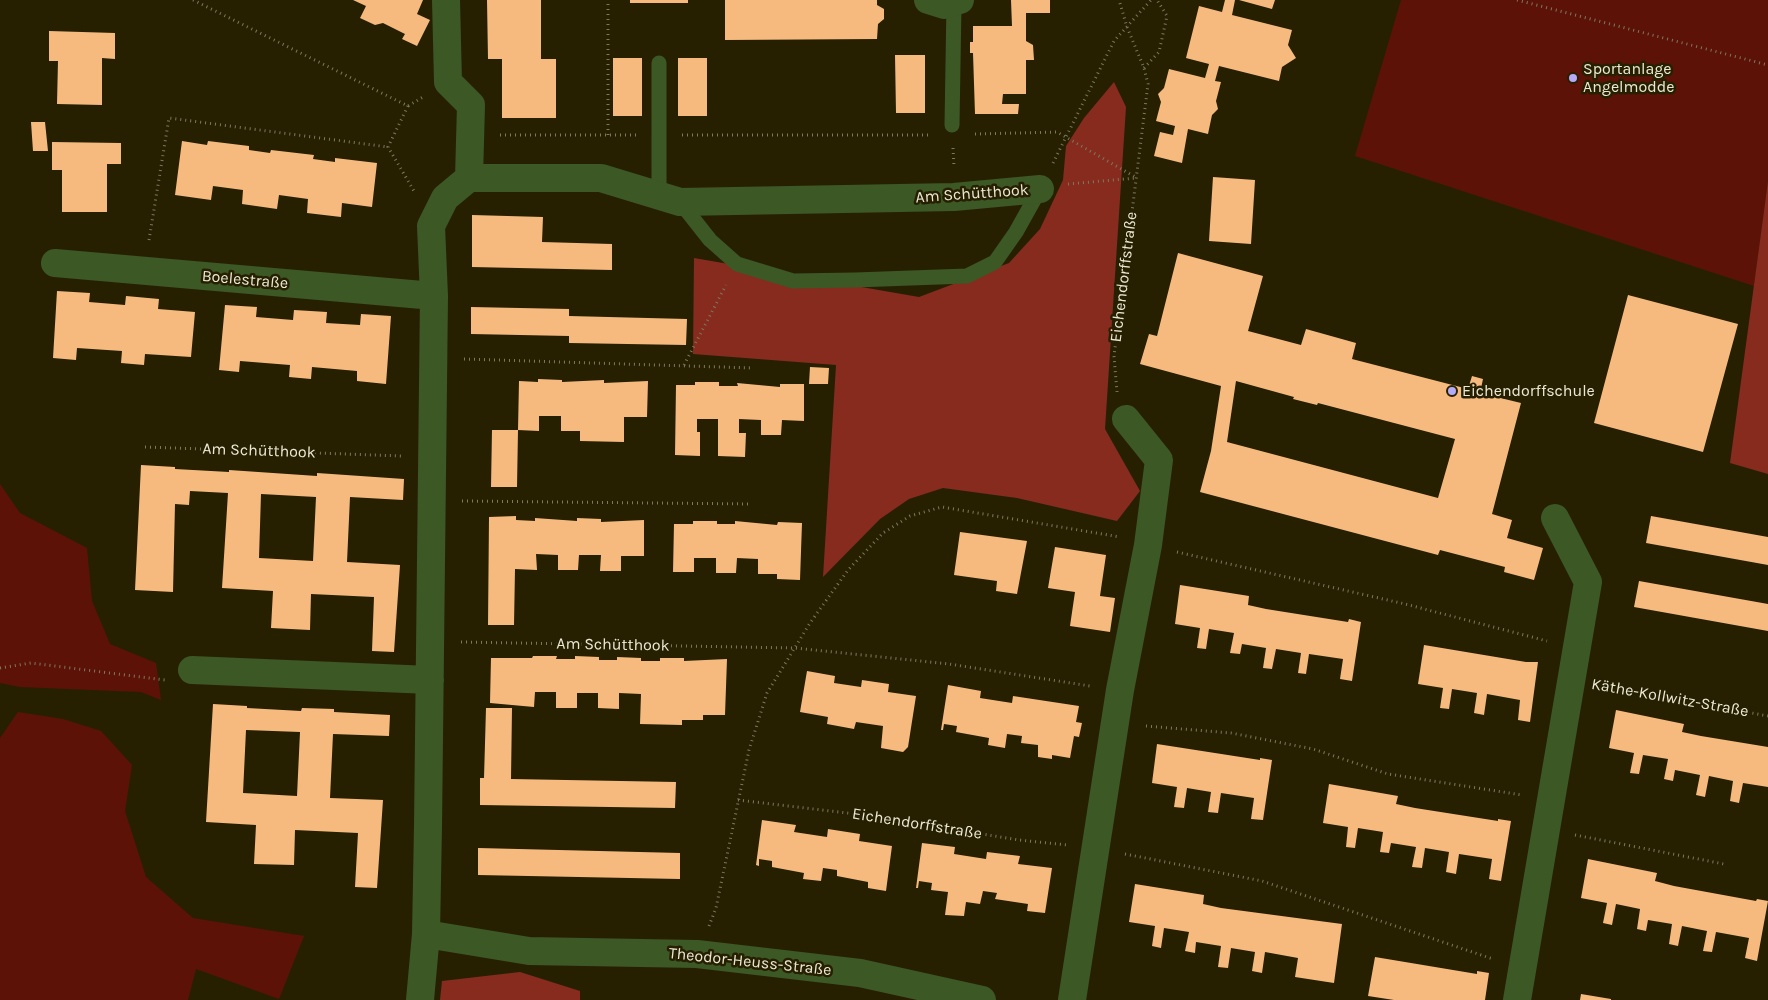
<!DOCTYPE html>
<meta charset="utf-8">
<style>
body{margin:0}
canvas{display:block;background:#262001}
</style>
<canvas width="1768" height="1000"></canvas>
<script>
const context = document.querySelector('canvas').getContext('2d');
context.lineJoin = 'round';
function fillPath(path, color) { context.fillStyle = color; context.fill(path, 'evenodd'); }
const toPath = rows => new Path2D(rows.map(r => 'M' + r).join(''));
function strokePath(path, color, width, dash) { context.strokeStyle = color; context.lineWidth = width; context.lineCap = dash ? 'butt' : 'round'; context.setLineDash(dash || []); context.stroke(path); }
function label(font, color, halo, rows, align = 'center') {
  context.font = font + ' Karla,sans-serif'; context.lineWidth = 5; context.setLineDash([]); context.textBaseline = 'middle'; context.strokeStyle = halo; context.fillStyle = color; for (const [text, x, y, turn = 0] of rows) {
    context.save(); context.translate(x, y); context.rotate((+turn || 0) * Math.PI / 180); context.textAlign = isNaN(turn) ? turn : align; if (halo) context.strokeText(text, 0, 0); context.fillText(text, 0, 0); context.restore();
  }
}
fillPath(toPath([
 [1401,0,1768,0,1768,181,1754,286,1355,156],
 [0,484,20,513,87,548,92,601,110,644,156,663,161,700,141,692,20,687,0,683],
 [18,712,63,719,101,731,132,765,125,811,146,877,193,918,304,936,279,999,196,969,188,1000,0,1000,0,738]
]), '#5c1207');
fillPath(toPath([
 [1114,82,1126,107,1105,429,1140,491,1117,521,1017,498,943,488,909,499,880,519,823,577,836,365,693,354,694,258,919,297,1009,263,1040,229,1063,180,1066,146,1084,118],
 [1768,181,1768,474,1730,463],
 [520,972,580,991,580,1000,440,1000,442,981]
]), '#862b1d');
fillPath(toPath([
 [353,0,423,0,417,14,430,20,417,46,402,39,405,34,383,23,375,25,360,18,366,6],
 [487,0,541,0,541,59,556,59,556,118,502,118,502,59,488,59],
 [630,0,688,0,688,3,630,3],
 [725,0,877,0,877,5,884,9,884,19,878,24,877,39,725,40],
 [1011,0,1050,0,1050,13,1026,13,1026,41,1033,45,1034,60,1026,60,1026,94,1003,94,1002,104,1019,104,1018,114,975,114,973,53,970,53,970,42,973,42,973,26,1012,26],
 [1225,0,1235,0,1232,15,1292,30,1288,45,1296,58,1282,67,1279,81,1219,66,1215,81,1221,82,1216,101,1218,109,1212,115,1208,134,1188,129,1182,163,1154,156,1160,132,1173,135,1175,126,1156,121,1161,102,1158,94,1164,88,1169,69,1205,78,1209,64,1186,58,1199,6,1222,12],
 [1239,0,1275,0,1272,9],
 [49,31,115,33,115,59,102,58,102,105,57,104,58,61,49,61],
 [895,55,925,55,925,113,896,113],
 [613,58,642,58,642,116,613,116],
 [678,58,707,58,707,116,678,116],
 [31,122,45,122,48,151,33,151],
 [182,141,207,145,208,141,249,146,249,150,270,153,271,150,314,155,313,159,335,162,335,158,377,163,372,207,342,203,341,217,307,213,308,199,279,195,277,209,242,204,243,190,213,186,211,200,175,195],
 [52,142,121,143,121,164,107,164,107,212,62,212,62,170,52,170],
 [1213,177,1255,180,1251,244,1209,241],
 [472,215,543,217,542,242,612,244,612,270,472,267],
 [1178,253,1263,276,1248,331,1301,345,1306,329,1356,343,1352,359,1468,389,1472,376,1483,379,1480,393,1521,403,1492,514,1512,520,1507,538,1543,548,1534,580,1504,572,1505,567,1440,550,1438,555,1200,492,1211,451,1221,386,1140,364,1149,334,1157,336],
 [1236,381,1294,397,1293,399,1317,405,1318,403,1455,439,1438,498,1227,442],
 [57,291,90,293,89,302,125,305,126,296,159,299,158,309,195,312,191,357,145,354,144,365,121,363,122,351,77,348,76,360,53,358],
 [1628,295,1738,324,1703,452,1594,423],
 [225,305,257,307,256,317,293,320,294,310,327,312,326,323,360,325,361,314,391,316,386,384,357,381,357,371,312,367,311,379,289,377,290,365,240,361,239,372,219,370],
 [471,307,569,309,569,316,687,319,686,345,569,343,569,336,471,334],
 [810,367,829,368,828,384,809,384],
 [538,379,562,380,562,382,604,380,604,383,648,381,647,417,624,417,624,442,580,441,580,431,561,431,561,416,539,416,539,431,518,430,519,381,538,382],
 [695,382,719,382,719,386,738,386,737,383,780,387,780,384,804,384,804,421,782,420,781,435,761,435,761,420,739,419,739,433,746,433,745,457,718,456,718,419,697,419,697,432,700,432,700,456,675,455,676,385,695,385],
 [492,430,518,430,517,487,491,487],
 [141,465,175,467,175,469,229,472,229,470,317,476,317,473,404,479,403,500,350,497,347,562,400,565,394,652,372,651,374,597,311,594,310,630,271,628,273,591,222,588,228,493,190,491,189,505,175,504,173,592,135,590],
 [261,494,316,497,313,561,259,558],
 [516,516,516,520,535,521,535,518,577,521,577,518,601,519,601,522,644,520,644,556,621,556,621,571,600,571,601,555,579,555,578,570,558,570,558,555,536,554,537,570,515,569,514,625,488,625,489,517],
 [1651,516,1768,537,1768,565,1646,543],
 [693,521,717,521,717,524,735,524,735,521,777,525,778,522,802,523,800,580,777,579,777,574,758,574,758,559,737,558,736,573,716,573,716,558,694,558,694,572,673,572,674,524,693,524],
 [960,532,1027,541,1017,594,996,591,997,581,954,575],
 [1055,547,1106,555,1100,596,1115,598,1110,632,1070,626,1075,592,1048,588],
 [1639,581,1768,604,1768,631,1634,607],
 [1180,585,1249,596,1248,605,1266,609,1348,622,1349,619,1361,622,1352,681,1340,679,1343,659,1309,654,1306,674,1298,673,1301,653,1276,649,1272,669,1263,668,1266,648,1242,644,1240,654,1230,653,1234,633,1209,629,1206,649,1197,648,1200,628,1175,624],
 [1424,645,1526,662,1538,662,1530,722,1518,720,1520,700,1487,694,1484,715,1474,713,1477,693,1452,689,1449,709,1440,708,1443,688,1418,684],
 [533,656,557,656,556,659,575,659,575,656,599,657,599,660,617,660,617,657,641,658,641,661,660,661,660,658,684,658,684,661,727,659,725,715,703,715,703,720,682,720,682,725,640,724,641,694,619,693,619,709,598,708,598,693,577,693,577,708,556,708,556,692,535,692,534,707,490,703,491,658,532,658],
 [807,671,835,676,834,683,861,687,862,680,889,684,888,692,916,696,908,747,903,752,881,748,883,726,856,722,854,729,827,724,828,717,800,712],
 [948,685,981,691,980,698,1012,703,1013,696,1079,706,1076,722,1082,723,1079,737,1074,736,1070,758,1052,755,1052,759,1038,757,1038,745,1021,743,1022,736,1007,734,1005,748,988,745,989,738,956,732,957,726,944,724,943,730,941,730],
 [213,704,247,706,247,708,301,711,302,708,334,709,334,712,390,715,389,736,333,734,330,798,383,800,377,888,355,887,358,833,295,830,294,865,254,864,256,825,206,822],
 [246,730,300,732,297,796,243,793],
 [486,708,512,708,511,779,676,782,675,808,480,805,480,778,484,778],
 [1616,710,1684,724,1682,732,1701,736,1768,747,1768,787,1743,783,1739,803,1730,801,1733,781,1709,776,1705,797,1696,795,1700,775,1675,770,1673,781,1664,779,1668,759,1643,755,1639,774,1630,773,1634,753,1609,748],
 [1157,744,1260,760,1260,758,1272,760,1263,820,1251,819,1254,798,1221,793,1218,813,1208,812,1211,792,1187,788,1184,808,1174,807,1177,787,1152,783],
 [1329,784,1398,796,1396,804,1415,808,1498,821,1498,819,1511,821,1501,881,1489,879,1492,859,1459,854,1456,874,1446,872,1449,852,1425,848,1422,868,1412,867,1416,847,1391,843,1389,853,1380,852,1383,832,1358,828,1355,848,1346,847,1348,827,1323,823],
 [762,820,796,825,794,832,827,837,828,829,860,834,859,841,892,846,886,891,868,888,868,882,837,876,837,870,823,868,821,881,803,879,804,873,772,867,772,861,759,859,759,866,756,865],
 [922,843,955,847,954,854,986,859,987,852,1020,856,1018,864,1052,868,1045,913,1027,911,1028,904,995,899,997,893,983,891,980,904,966,902,964,916,945,915,948,892,931,890,932,883,919,881,918,888,916,888],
 [478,848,680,853,680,879,478,875],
 [1588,859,1657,873,1655,881,1674,886,1756,901,1757,899,1768,901,1757,961,1745,958,1749,938,1716,932,1712,952,1703,951,1707,931,1682,926,1678,946,1669,944,1672,924,1648,920,1646,931,1637,929,1640,909,1616,904,1612,925,1603,923,1607,903,1581,898],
 [1135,884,1204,895,1203,904,1221,908,1342,924,1334,983,1295,977,1298,958,1265,952,1262,973,1252,971,1255,952,1231,948,1228,968,1218,967,1221,946,1196,942,1195,953,1185,951,1189,932,1164,928,1161,948,1152,946,1155,926,1129,922],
 [1375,957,1477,974,1477,971,1489,973,1485,1000,1394,1000,1368,996],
 [1581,994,1611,999,1611,1000,1580,1000]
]), '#f6ba7f');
strokePath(toPath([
 [193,0,408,106,423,97],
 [1517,0,1768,65],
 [1144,68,1159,52,1167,16,1157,0],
 [408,106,388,147,414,191],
 [975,134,1057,132,1137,178],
 [500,135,636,135],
 [608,135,608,0],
 [682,135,931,135],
 [953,148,954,167],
 [1053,163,1114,41,1151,0],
 [1068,184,1136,178],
 [149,240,169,118,388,147],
 [464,359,753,368],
 [684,365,726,285],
 [1117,392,1114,356,1148,84,1144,68,1127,27,1119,0],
 [145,447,402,456],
 [462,501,750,504],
 [1177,552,1405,604,1547,641],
 [461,642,795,648,949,664,1090,686],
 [0,668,31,663,165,680],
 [1600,685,1768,716],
 [1146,726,1231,733,1313,749,1388,774,1522,795],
 [738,800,864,815,1019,840,1067,845],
 [1575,835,1724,864],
 [1125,854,1262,881,1493,959],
 [709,926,716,908,749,750,767,693,810,623,848,570,883,533,910,516,942,507,1120,537]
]), '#7d795f', 3, [1, 4]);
strokePath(toPath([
 [659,63,659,196],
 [952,125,954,3],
 [680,202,710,240,737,264,793,281,855,280,967,276,995,262,1016,232,1040,189]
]), '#3c5824', 15);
strokePath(toPath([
 [446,0,448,82,471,105,469,178],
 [928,0,944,5,960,0],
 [55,263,434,296],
 [192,670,430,680],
 [426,934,529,951,697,954,860,973,982,1000],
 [420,1000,426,934,428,826,434,296,431,226,445,198,469,178,601,178,680,202,954,197,1040,189],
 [1072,1000,1120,690,1148,545,1159,460,1126,419],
 [1517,1000,1588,582,1555,518]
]), '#3c5824', 28);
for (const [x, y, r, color] of [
 [1573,78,5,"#b7abf8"],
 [1452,391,5,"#b7abf8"]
]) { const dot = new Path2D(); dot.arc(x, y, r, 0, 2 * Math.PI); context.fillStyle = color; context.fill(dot); strokePath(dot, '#262001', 2); }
label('16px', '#ebe8d6', '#262001', [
 ["Sportanlage",1583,69],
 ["Angelmodde",1583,87],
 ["Eichendorffschule",1462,391]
], 'left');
label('16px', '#ebe8d6', '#262001', [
 ["Am Schütthook",972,194,-4],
 ["Eichendorffstraße",1124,277,-83],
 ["Boelestraße",245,280,5],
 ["Am Schütthook",259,451,2],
 ["Am Schütthook",613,645,1],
 ["Käthe-Kollwitz-Straße",1670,698,10],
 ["Eichendorffstraße",917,824,9],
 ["Theodor-Heuss-Straße",750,962,6]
]);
</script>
